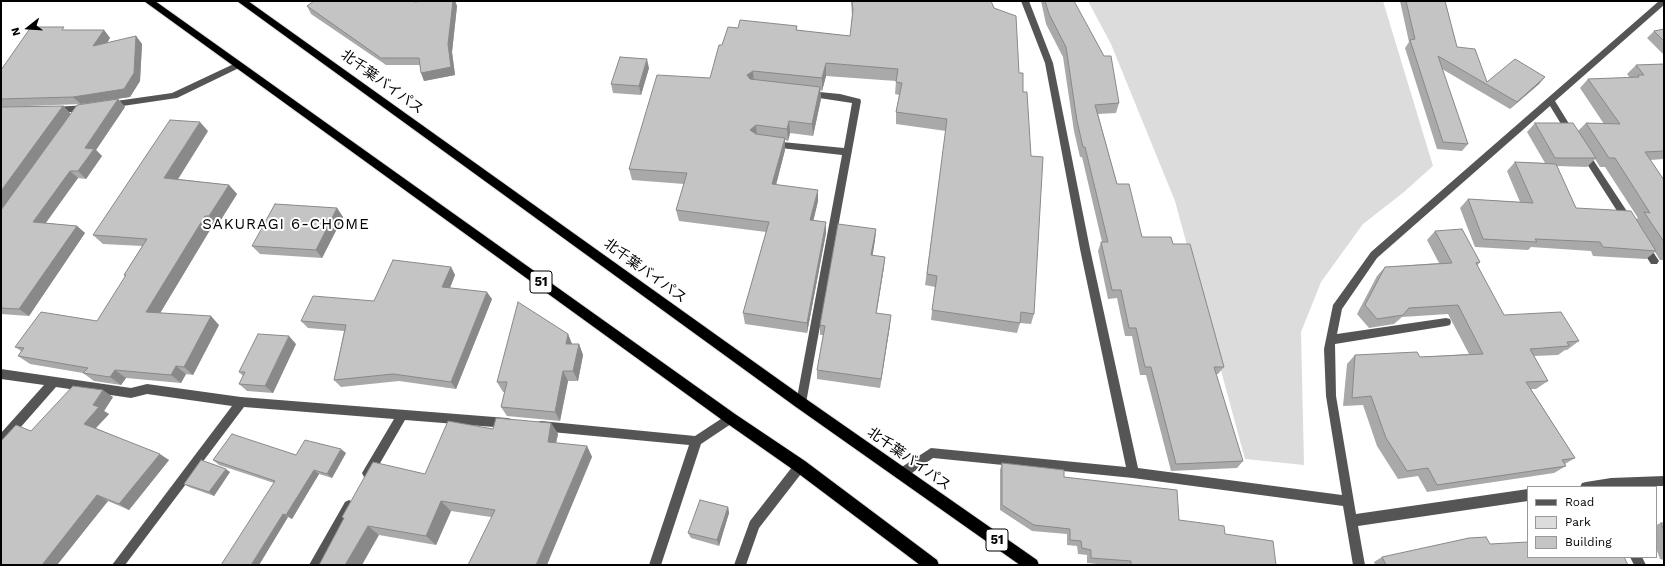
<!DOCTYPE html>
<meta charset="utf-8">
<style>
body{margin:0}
#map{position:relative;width:1665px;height:566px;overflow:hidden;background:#fff;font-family:"Work Sans",sans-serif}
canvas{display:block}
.frame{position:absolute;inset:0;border:2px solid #000;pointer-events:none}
.legend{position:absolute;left:1527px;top:486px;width:130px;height:72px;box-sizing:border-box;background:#fff;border:1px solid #999;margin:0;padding:5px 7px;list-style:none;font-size:12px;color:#000}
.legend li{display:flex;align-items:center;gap:8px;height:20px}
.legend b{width:20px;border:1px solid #999}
.north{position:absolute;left:8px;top:8px;width:40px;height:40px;-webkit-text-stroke:3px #fff;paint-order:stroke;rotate:253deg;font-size:11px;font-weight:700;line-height:16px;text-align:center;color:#000}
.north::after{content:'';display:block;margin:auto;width:14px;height:18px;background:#000;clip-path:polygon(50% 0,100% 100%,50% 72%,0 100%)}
</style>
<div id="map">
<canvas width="1665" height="566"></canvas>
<div class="frame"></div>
<ul class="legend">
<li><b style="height:5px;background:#555"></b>Road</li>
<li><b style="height:11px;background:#dcdcdc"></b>Park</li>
<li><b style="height:11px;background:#c4c4c4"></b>Building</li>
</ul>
<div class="north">N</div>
</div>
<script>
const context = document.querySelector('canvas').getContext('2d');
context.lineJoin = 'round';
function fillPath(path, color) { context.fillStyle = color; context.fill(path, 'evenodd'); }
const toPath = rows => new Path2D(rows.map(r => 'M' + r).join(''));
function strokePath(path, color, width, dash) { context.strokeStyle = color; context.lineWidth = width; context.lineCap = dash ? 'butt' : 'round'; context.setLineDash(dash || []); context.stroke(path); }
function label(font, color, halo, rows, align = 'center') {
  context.font = font + ' "Work Sans","Noto Sans JP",sans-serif'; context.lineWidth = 4; context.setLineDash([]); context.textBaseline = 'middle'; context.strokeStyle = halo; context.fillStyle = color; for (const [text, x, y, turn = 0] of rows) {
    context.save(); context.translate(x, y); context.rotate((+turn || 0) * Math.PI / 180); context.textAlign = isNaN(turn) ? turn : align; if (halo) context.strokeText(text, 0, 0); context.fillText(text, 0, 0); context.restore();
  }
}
fillPath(toPath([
 [1088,1,1383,1,1433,166,1404,192,1363,224,1321,282,1301,332,1304,465,1245,459,1175,201,1111,44]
]), '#dcdcdc');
const highway = toPath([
 [144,1,155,1,735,414,805,461,937,560,939,565,920,565,795,471,725,422,144,1],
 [237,1,248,1,806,399,1037,560,1039,565,1020,565,796,407,237,1]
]);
strokePath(highway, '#dbdbdb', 2);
fillPath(toPath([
 [1021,1,1029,1,1053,63,1090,249,1138,468,1342,495,1326,396,1324,349,1333,305,1371,252,1659,1,1664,1,1664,5,1555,101,1576,135,1575,137,1569,137,1550,106,1377,258,1342,309,1337,334,1446,318,1450,319,1451,322,1450,325,1446,326,1335,344,1336,396,1356,514,1528,489,1528,501,1358,526,1365,565,1353,565,1343,506,1133,478,933,458,905,478,901,479,897,478,895,474,897,470,931,448,1126,467,1080,249,1045,63,1021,1],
 [238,62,242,65,241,67,177,98,109,108,105,105,109,102,172,93,238,62],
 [809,91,840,94,860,99,861,101,806,403,805,406,801,408,797,406,796,403,842,155,772,147,768,144,772,141,844,148,852,103,806,96,805,94,809,91],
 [89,105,93,108,89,111,53,113,49,110,53,107,89,105],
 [1583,148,1586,149,1632,219,1634,222,1632,225,1626,225,1580,153,1578,151,1580,149,1583,148],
 [1643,240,1646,241,1657,258,1659,261,1657,264,1651,264,1640,247,1638,244,1640,241,1643,240],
 [1,369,131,388,147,384,241,397,507,418,511,419,513,423,511,427,507,428,405,420,372,477,368,478,364,477,362,473,394,419,244,407,125,565,112,565,232,406,147,394,131,398,56,387,5,445,1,446,1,433,44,385,1,379,1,369],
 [730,413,734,414,735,418,734,422,701,444,661,565,649,565,689,445,541,431,537,430,535,426,537,422,541,421,695,436,730,413],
 [800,461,804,462,806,466,804,470,759,528,746,565,734,565,750,521,796,462,800,461],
 [1664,476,1664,486,1580,487,1582,483,1586,482,1611,478,1664,476],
 [349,500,353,502,355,506,322,565,309,565,345,502,349,500],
 [1630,557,1642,557,1646,565,1634,565,1630,557]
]), '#555');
fillPath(highway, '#000');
fillPath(toPath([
 [426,1,455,1,457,6,452,52,455,75,424,81,420,65,386,65,311,14,307,6],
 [851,1,991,1,1019,73,1034,314,1031,324,1020,323,1017,333,931,320,935,287,925,285,946,131,896,124,896,112,899,95,895,94,896,81,826,76,822,91,820,90,821,99,813,136,790,133,788,141,785,140,785,150,776,185,818,201,813,220,826,222,826,233,807,333,745,324,743,313,766,232,679,221,676,210,684,184,632,180,629,169,710,78,722,45,738,28,797,26,797,30,850,36,852,16],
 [1041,1,1074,1,1119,103,1116,113,1098,114,1117,184,1142,237,1173,244,1224,367,1218,374,1216,374,1243,461,1237,468,1171,471,1146,375,1140,375,1132,336,1125,336,1117,298,1108,299,1098,251,1101,242,1102,242,1082,157,1080,157,1074,131,1063,57,1046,24],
 [1400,1,1445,1,1457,47,1487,82,1545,77,1539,84,1510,109,1442,69,1468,144,1462,151,1437,149,1405,48,1409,42],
 [1664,29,1664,55,1647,38,1654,31],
 [66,30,104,30,110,38,107,43,136,36,142,44,140,81,130,97,81,104,1,107,1,70],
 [1664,64,1664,159,1650,160,1664,180,1664,260,1660,260,1655,252,1646,259,1593,256,1591,251,1531,247,1528,250,1475,247,1460,208,1468,199,1520,202,1507,171,1515,162,1545,163,1527,132,1535,123,1578,131,1586,123,1604,124,1580,88,1588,79,1630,78,1627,74,1636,65],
 [1595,159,1600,167,1605,167,1638,218,1636,219,1576,208,1557,166,1587,167],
 [649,68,641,95,613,93,611,84],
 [118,99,125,107,96,150,102,156,86,179,78,178,46,223,77,226,85,233,29,316,1,314,1,107,63,106,71,114,32,168],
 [208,131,178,179,229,185,237,194,217,226,213,225,160,313,219,325,193,375,186,374,181,383,126,378,121,385,94,381,83,373,30,364,18,356,21,351,15,347,97,321,126,277,124,275,142,246,103,244,93,235],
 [337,208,343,217,322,258,260,254,252,246],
 [876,229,875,240,872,255,884,267,876,313,890,325,880,388,817,379,817,370,823,335,820,335,820,325],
 [1435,231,1480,262,1477,266,1504,315,1579,341,1567,350,1565,350,1558,355,1534,356,1548,381,1536,389,1531,389,1575,458,1565,464,1566,466,1554,473,1427,492,1418,476,1398,479,1377,446,1363,405,1343,406,1347,364,1355,355,1420,357,1469,354,1448,314,1402,317,1394,324,1369,328,1357,314,1377,276,1385,267,1439,263,1427,240],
 [451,267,455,275,450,288,492,299,456,389,399,381,341,387,334,380,344,331,308,328,301,321,374,301],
 [568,334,572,344,579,344,583,355,578,381,568,381,560,421,507,416,501,407,505,392,503,392,497,382],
 [296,344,273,393,247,391,239,384,243,376,239,372],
 [113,397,104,411,109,414,96,428,169,460,129,510,108,501,57,565,1,565,31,431],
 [551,423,558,434,556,443,587,446,592,457,491,517,451,511,436,545,379,535,344,519,342,517,425,474,493,429],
 [346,453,332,478,319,474,292,519,288,517,259,565,274,483,219,465,213,460,296,455],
 [1002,463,1064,477,1179,520,1225,534,1276,565,1108,565,1087,563,1087,555,1078,554,1077,546,1067,545,1067,534,1032,531,1000,510,1000,470],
 [230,472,214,496,189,487,184,484],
 [728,507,729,513,719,546,691,538,688,533],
 [1661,523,1664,523,1664,560,1660,559,1656,548,1656,525],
 [1490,544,1628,565,1375,565,1374,562,1382,557]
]), '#a9a9a9');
fillPath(toPath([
 [453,1,455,1,457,6,452,52,455,75,424,81,421,73,448,44],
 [104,30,110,38,100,54,93,46],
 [136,36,142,44,140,81,130,97,81,104,73,97],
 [647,59,649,68,641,95,639,86],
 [826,63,826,76,822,91,822,78],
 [753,71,754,84,749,87,747,75],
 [1545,77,1539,84,1510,109,1517,102],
 [820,87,821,99,813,136,812,124],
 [118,99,125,107,96,150,102,156,86,179,78,171,85,148],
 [63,106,71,114,1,210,1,191],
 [789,121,790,133,788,141,787,129],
 [200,122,208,131,173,187,164,178],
 [756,125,757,138,750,130],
 [785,138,785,150,773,196,772,184],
 [70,171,78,178,41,229,33,222],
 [229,185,237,194,217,226,209,216],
 [818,190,818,201,811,231,810,220],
 [337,208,343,217,322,258,316,250],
 [205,216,213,225,156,320,146,312],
 [826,222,826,233,807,333,807,323],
 [77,226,85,233,29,316,19,309],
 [876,229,875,240,871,266,871,255],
 [885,257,884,267,875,323,876,313],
 [451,267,455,275,447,295,442,287],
 [487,292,492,299,456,389,451,382],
 [891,315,890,325,880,388,881,379],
 [211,316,219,325,193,375,184,367],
 [568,334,572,344,566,344],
 [289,336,296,344,273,393,265,386],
 [579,344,583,355,578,381,573,371],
 [176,366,186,374,181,383,171,375],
 [115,370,126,378,121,385,110,377],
 [563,371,568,381,560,421,555,412],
 [103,390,113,397,104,411,109,414,94,430,84,424,93,405],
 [551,423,558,434,554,452,548,442],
 [587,446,592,457,547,565,536,565],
 [341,449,346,453,332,478,327,474],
 [160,454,169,460,129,510,119,504],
 [226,469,230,472,214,496,209,492],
 [314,470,319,474,292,519,286,515],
 [97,495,108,501,57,565,42,565],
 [441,501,451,511,436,545,426,536],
 [728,507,729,513,719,546,717,540],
 [283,514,288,517,259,565,251,565],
 [368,526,379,535,362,565,345,565]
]), '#898989');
const building = toPath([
 [314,1,415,1,414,2,426,1,453,1,448,44,451,67,421,73,419,58,381,58,307,6,314,1],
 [852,1,991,1,994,8,1016,16,1019,73,1023,73,1023,92,1027,92,1031,156,1043,157,1034,314,1021,312,1020,323,932,310,937,276,927,274,947,119,896,112,902,83,896,82,898,69,826,63,822,78,753,71,747,75,750,79,820,87,812,124,789,121,787,129,756,125,750,130,756,134,785,138,772,184,818,190,810,220,826,222,807,323,743,313,769,222,676,210,687,173,629,169,657,75,710,78,719,45,722,45,728,27,738,28,740,20,797,26,796,30,850,36,853,10,852,1],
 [1045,1,1074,1,1104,56,1111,56,1119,103,1095,105,1117,184,1129,184,1142,237,1171,237,1173,244,1190,244,1224,367,1214,367,1243,461,1176,464,1151,367,1145,367,1136,328,1129,328,1121,290,1112,290,1101,242,1108,242,1085,147,1083,147,1077,121,1066,47,1049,14,1045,1],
 [1406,1,1445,1,1457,47,1475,49,1487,82,1515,59,1545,77,1517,102,1438,56,1468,144,1443,142,1410,40,1415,39,1406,1],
 [31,27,64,27,62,30,104,30,93,46,136,36,134,73,124,89,73,97,1,99,1,70,31,27],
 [1664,29,1664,41,1654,31,1664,29],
 [620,57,647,59,639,86,611,84,620,57],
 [1664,64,1664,151,1645,152,1664,180,1664,242,1644,212,1650,213,1615,158,1609,158,1586,123,1620,124,1588,79,1639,77,1638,75,1644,75,1636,65,1664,64],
 [118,99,85,148,94,149,78,171,70,171,33,222,77,226,19,309,1,308,1,210,77,105,118,99],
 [63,106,1,191,1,107,63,106],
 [170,120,200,122,164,178,229,185,209,216,205,216,146,312,211,316,184,367,176,366,171,375,115,370,110,377,83,373,88,368,18,356,24,348,15,347,41,312,97,321,126,275,124,275,147,239,93,235,170,120],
 [1535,123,1573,123,1596,158,1555,158,1535,123],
 [1515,162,1556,164,1576,208,1631,211,1656,251,1603,247,1600,242,1535,239,1537,242,1483,239,1468,199,1533,203,1515,162],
 [275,204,337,208,316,250,252,246,275,204],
 [838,224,876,229,871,255,885,257,876,313,891,315,881,379,817,370,825,326,820,325,838,224],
 [1462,229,1480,262,1476,263,1504,315,1561,312,1579,341,1567,342,1569,346,1530,349,1548,381,1526,382,1575,458,1562,460,1566,466,1437,485,1428,468,1407,471,1386,438,1371,396,1352,398,1355,355,1417,352,1420,357,1483,354,1458,305,1409,308,1403,315,1377,319,1365,305,1385,267,1452,263,1435,231,1462,229],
 [393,260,451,267,442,287,487,292,451,382,393,374,334,380,346,325,301,321,313,296,374,301,393,260],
 [518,302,568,334,566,344,579,344,573,371,563,371,555,412,501,407,507,382,497,382,518,302],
 [258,334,289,336,265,386,239,384,245,372,239,372,258,334],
 [73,386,103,390,93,405,99,407,84,424,160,454,119,504,97,495,42,565,1,565,1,441,16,425,31,431,73,386],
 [496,418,551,423,548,442,587,446,536,565,468,565,495,510,441,501,426,536,368,526,345,565,319,565,344,518,342,517,373,462,425,474,448,421,493,429,496,418],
 [232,434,296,455,305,440,341,449,327,474,314,470,286,515,283,514,251,565,221,565,275,481,213,460,232,434],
 [201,460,226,469,209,492,184,484,201,460],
 [1002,463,1064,470,1064,477,1177,490,1179,520,1224,526,1225,534,1273,541,1276,565,1131,565,1131,561,1091,558,1091,550,1082,548,1081,541,1070,540,1070,529,1034,525,1002,505,1002,463],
 [700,500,728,507,717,540,688,533,700,500],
 [1661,523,1664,523,1664,531,1661,523],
 [1486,537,1490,544,1528,542,1528,557,1624,557,1628,565,1386,565,1382,557,1469,538,1486,537]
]);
fillPath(building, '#c4c4c4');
strokePath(building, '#898989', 1);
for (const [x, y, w] of [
 [541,282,22],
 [997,540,22]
]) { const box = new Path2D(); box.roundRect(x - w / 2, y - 11, w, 22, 3); context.fillStyle = '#fff'; context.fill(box); strokePath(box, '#000', 1); }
label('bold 13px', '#000', null, [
 ["51",541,282],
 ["51",997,540]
]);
label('14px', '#000', '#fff', [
 ["北千葉バイパス",382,82,36],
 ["北千葉バイパス",645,271,36],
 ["北千葉バイパス",909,459,35]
]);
context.letterSpacing = '1px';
label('15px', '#000', '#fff', [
 ["SAKURAGI 6-CHOME",286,225]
]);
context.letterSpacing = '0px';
</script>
